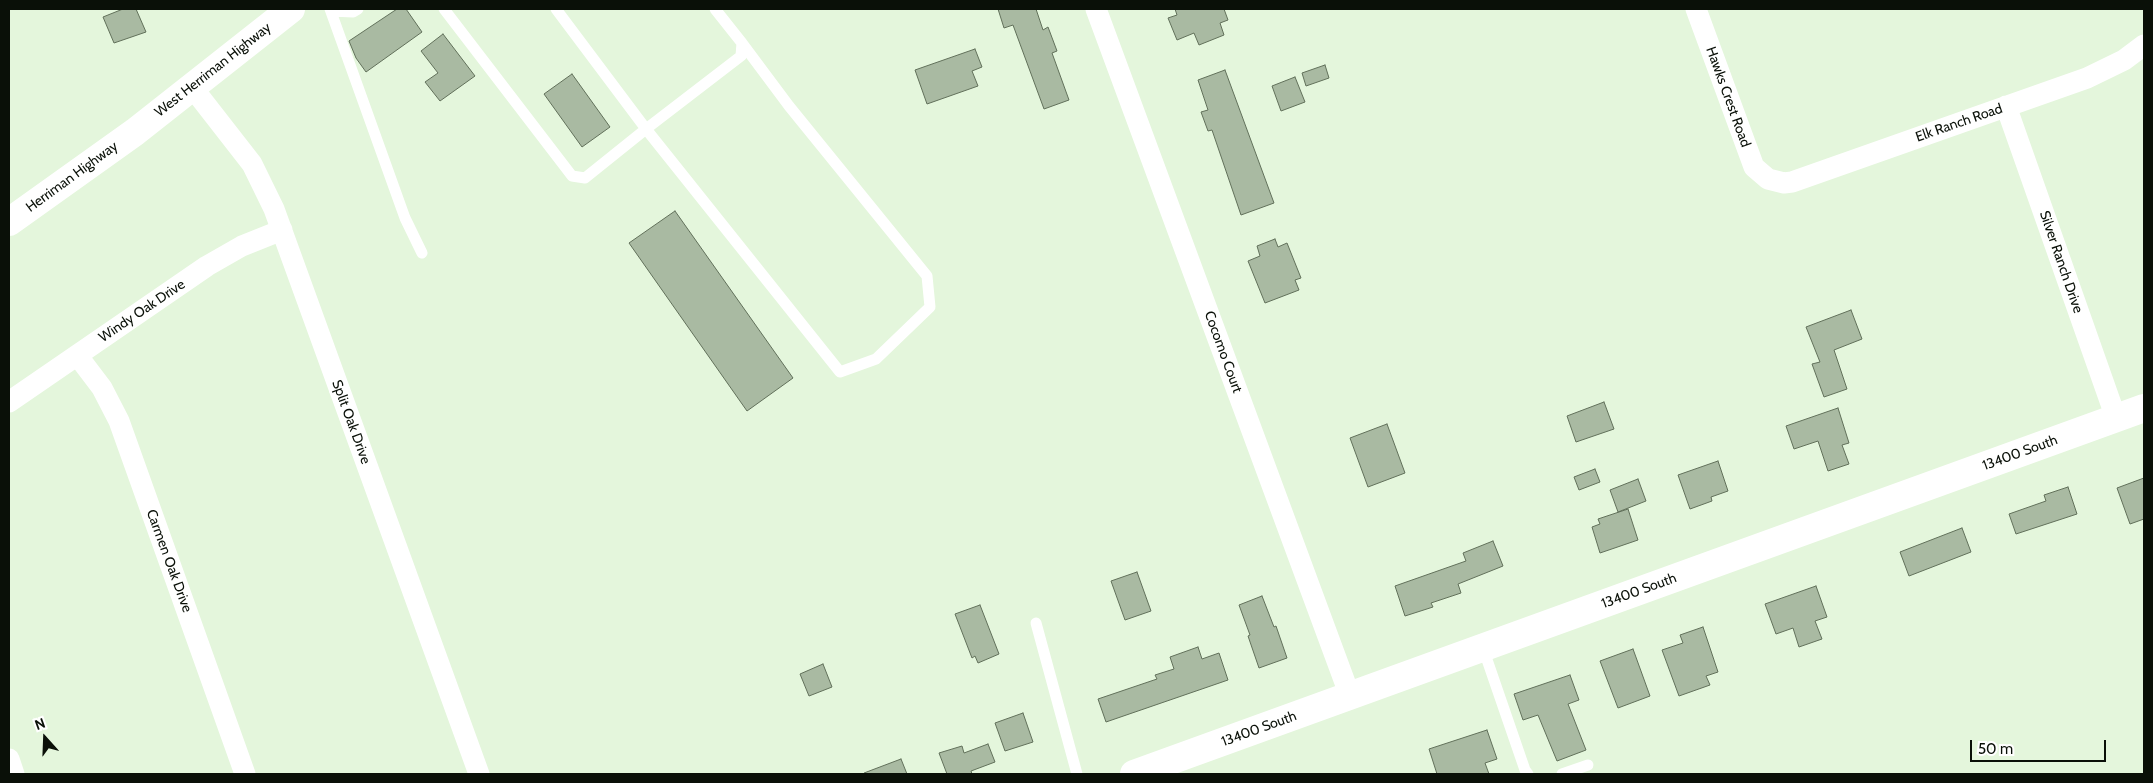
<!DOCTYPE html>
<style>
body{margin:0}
#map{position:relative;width:2153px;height:783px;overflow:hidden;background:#e4f6dc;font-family:Cabin,sans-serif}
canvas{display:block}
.frame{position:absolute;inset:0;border:10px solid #0a1008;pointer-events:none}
.north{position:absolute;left:20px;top:713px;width:50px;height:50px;-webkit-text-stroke:4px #fff;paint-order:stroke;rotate:340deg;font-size:14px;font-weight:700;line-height:20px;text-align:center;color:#0a1008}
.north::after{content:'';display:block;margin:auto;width:18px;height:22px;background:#0a1008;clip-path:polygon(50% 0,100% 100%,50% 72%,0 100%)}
.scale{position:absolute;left:1970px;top:740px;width:136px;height:22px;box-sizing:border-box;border:2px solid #0a1008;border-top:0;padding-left:6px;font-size:15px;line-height:18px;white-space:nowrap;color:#0a1008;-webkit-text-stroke:4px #fff;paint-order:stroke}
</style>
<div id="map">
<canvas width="2153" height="783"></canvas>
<div class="frame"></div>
<div class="north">N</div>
<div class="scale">50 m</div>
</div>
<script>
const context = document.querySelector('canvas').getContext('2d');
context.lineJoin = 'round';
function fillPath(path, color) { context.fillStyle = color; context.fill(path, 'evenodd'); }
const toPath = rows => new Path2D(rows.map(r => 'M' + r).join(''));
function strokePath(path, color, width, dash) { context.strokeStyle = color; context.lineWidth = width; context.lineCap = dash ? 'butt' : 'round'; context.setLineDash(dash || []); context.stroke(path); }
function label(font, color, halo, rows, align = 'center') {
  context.font = font + ' Cabin,sans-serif'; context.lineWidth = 5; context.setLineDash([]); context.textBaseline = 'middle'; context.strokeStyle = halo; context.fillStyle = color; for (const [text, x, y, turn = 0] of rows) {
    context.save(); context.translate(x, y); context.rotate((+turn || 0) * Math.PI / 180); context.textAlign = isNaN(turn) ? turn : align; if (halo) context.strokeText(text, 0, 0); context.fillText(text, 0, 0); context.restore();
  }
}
const building = toPath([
 [123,9,136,9,146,32,114,43,103,17,123,9],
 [397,9,406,9,422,32,366,72,356,58,349,41,397,9],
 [998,9,1036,9,1043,30,1048,27,1057,51,1052,53,1069,100,1044,109,1013,25,1004,28,998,9],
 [1175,9,1224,9,1228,20,1220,23,1224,35,1199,45,1194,33,1177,40,1168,18,1177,15,1175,9],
 [443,34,475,76,440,101,425,82,438,73,421,51,443,34],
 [975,49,982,67,972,71,978,86,927,104,915,70,975,49],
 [1325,65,1329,78,1306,86,1302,73,1325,65],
 [1225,70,1274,203,1241,215,1212,130,1208,131,1201,112,1208,110,1198,80,1225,70],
 [572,74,610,127,582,147,544,94,572,74],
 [1295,77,1305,102,1281,111,1272,86,1295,77],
 [675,211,793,378,747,411,629,243,675,211],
 [1275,239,1278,247,1287,243,1301,278,1295,280,1299,290,1265,303,1248,261,1260,256,1257,246,1275,239],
 [1851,310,1862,339,1834,350,1847,389,1824,397,1812,364,1820,362,1806,327,1851,310],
 [1604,402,1614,429,1576,442,1567,416,1604,402],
 [1838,408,1849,443,1842,445,1849,464,1828,471,1818,441,1794,449,1786,426,1838,408],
 [1387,424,1405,473,1368,487,1350,438,1387,424],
 [1718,461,1728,491,1711,497,1712,501,1690,509,1678,475,1718,461],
 [1595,469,1600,482,1579,490,1574,477,1595,469],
 [2144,478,2144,519,2130,524,2117,488,2144,478],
 [1638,479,1646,501,1618,512,1610,490,1638,479],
 [2068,487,2077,514,2016,534,2009,514,2046,501,2044,495,2068,487],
 [1628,509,1638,540,1600,553,1592,527,1600,524,1598,519,1628,509],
 [1962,528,1971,552,1909,576,1900,552,1962,528],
 [1493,541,1503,566,1458,584,1461,593,1431,603,1433,607,1405,616,1395,586,1466,561,1463,553,1493,541],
 [1137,572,1151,611,1125,620,1111,581,1137,572],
 [1816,586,1827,617,1815,621,1822,639,1799,647,1793,628,1776,634,1765,604,1816,586],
 [1262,596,1274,627,1276,626,1287,658,1259,668,1248,636,1250,635,1239,605,1262,596],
 [980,605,999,654,978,663,975,656,972,658,955,614,980,605],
 [1703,627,1718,672,1706,676,1710,685,1679,696,1662,650,1683,643,1680,635,1703,627],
 [1198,647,1202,659,1219,653,1228,680,1106,722,1098,699,1157,679,1155,675,1174,669,1170,657,1198,647],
 [1633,649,1650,696,1618,708,1600,661,1633,649],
 [823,664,832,687,809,696,800,674,823,664],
 [1570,675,1579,700,1568,704,1586,750,1557,761,1538,715,1523,720,1514,694,1570,675],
 [1023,713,1033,742,1005,751,995,723,1023,713],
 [1487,730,1497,759,1485,763,1489,774,1437,774,1429,749,1487,730],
 [988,744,995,762,971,771,972,774,947,774,939,753,962,746,964,753,988,744],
 [901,759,907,774,864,774,864,773,901,759]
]);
fillPath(building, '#a9baa2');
strokePath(building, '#61705a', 1);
strokePath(toPath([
 [330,9,405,218,422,253],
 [444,9,572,176,585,178,646,129,556,9],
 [715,9,742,43,741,56,646,129,840,372,876,359,930,307,927,276,789,106,742,43],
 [332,11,353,12,358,9],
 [1036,623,1077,774],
 [1483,648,1525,770,1528,774],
 [1562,774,1588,765]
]), '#fff', 11);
strokePath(toPath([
 [1096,9,1350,696],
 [1696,9,1754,167,1768,179,1784,183,1792,182,2087,78,2124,60,2144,45],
 [192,87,252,164,274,209,479,774],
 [2006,106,2116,418],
 [77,355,102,388,119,421,245,774],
 [9,402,207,266,242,246,282,230],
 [9,759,14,774]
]), '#fff', 21);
strokePath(toPath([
 [9,222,135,132,291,9],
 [1134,774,2144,408]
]), '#fff', 28);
label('14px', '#0a1008', '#fff', [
 ["West Herriman Highway",213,70,-38],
 ["Hawks Crest Road",1728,97,70],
 ["Elk Ranch Road",1959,123,-19],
 ["Herriman Highway",72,177,-36],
 ["Silver Ranch Drive",2061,262,71],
 ["Windy Oak Drive",142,311,-34],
 ["Cocomo Court",1223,352,70],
 ["Split Oak Drive",351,422,70],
 ["13400 South",2020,453,-20],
 ["Carmen Oak Drive",169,561,70],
 ["13400 South",1639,591,-20],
 ["13400 South",1259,729,-20]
]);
</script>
